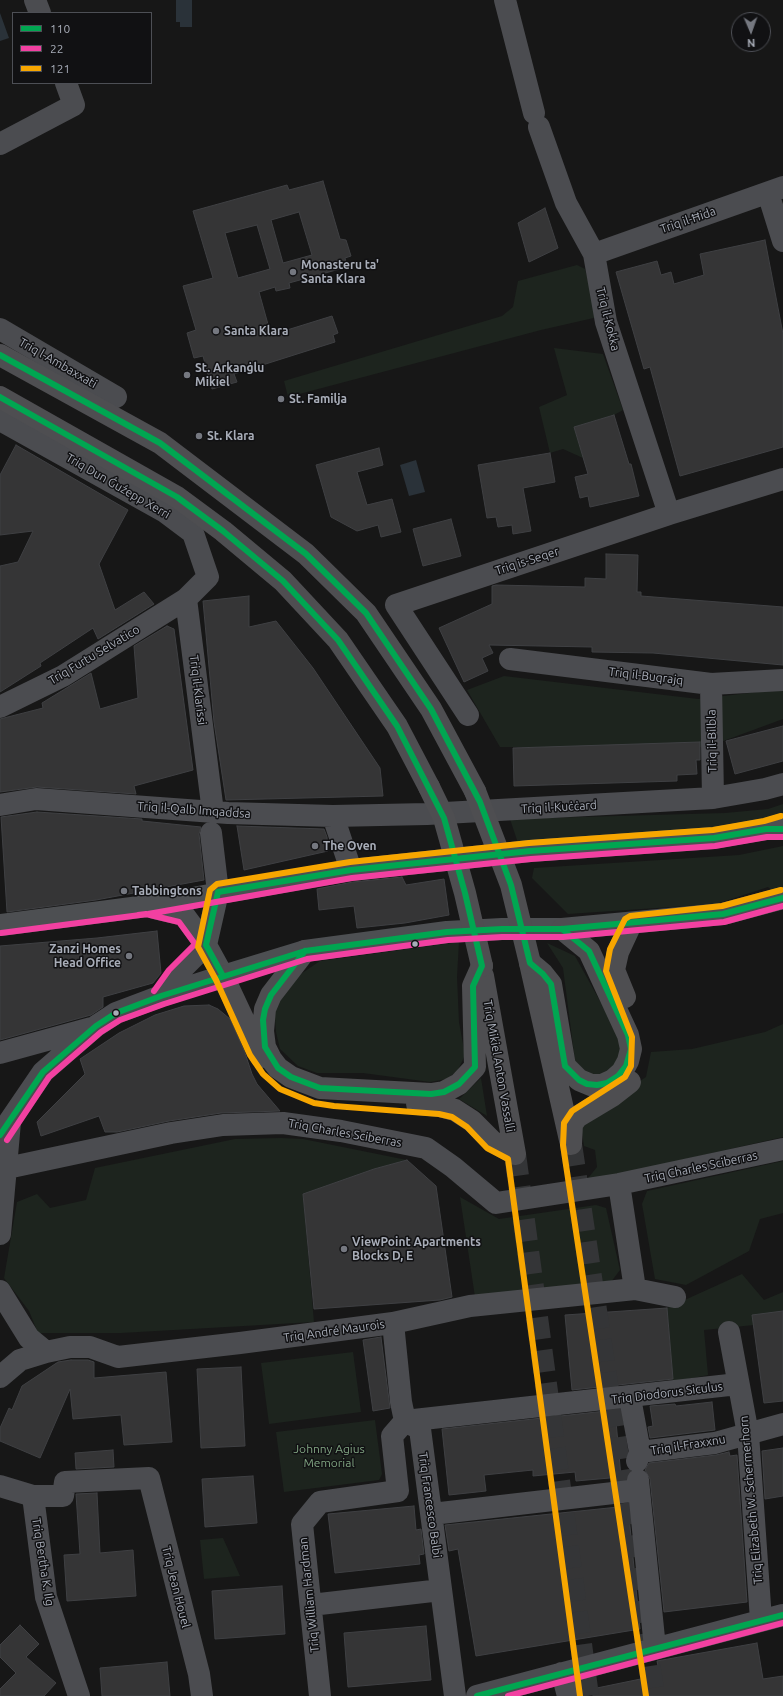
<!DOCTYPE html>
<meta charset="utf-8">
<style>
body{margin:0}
#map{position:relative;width:783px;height:1696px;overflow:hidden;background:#171717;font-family:Ubuntu,sans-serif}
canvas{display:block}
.legend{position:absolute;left:12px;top:12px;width:140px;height:72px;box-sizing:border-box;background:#111113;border:1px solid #4d4f55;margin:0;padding:5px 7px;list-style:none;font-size:12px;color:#a8adb8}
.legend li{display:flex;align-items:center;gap:8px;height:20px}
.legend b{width:20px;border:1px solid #4d4f55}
.north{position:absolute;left:731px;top:12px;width:40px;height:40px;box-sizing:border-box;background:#111113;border:1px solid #4d4f55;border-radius:50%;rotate:178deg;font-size:11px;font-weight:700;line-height:16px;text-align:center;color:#a8adb8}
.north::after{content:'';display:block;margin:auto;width:14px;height:18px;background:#757880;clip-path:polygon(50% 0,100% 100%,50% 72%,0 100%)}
</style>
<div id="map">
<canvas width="783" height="1696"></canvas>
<ul class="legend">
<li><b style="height:5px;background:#00a651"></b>110</li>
<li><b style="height:5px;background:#f240a1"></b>22</li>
<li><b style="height:5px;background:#f7a600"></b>121</li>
</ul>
<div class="north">N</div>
</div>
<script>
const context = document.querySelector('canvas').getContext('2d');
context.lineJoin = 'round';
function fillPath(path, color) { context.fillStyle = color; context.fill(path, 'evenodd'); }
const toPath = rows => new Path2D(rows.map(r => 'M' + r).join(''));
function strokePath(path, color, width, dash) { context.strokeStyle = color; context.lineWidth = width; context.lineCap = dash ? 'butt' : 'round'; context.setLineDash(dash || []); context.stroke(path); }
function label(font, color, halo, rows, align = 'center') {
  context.font = font + ' Ubuntu,sans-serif'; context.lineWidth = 3; context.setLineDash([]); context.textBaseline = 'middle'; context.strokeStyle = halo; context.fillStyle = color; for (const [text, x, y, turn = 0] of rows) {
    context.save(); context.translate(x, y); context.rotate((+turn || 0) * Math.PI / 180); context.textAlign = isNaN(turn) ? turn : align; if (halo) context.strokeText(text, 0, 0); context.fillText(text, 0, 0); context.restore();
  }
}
fillPath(toPath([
 [577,265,585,269,598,317,541,330,288,397,284,381,502,316,513,307,518,281],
 [554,348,603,354,623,410,614,415,574,427,583,458,563,449,550,453,539,407,567,395],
 [504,676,698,699,783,689,783,719,707,747,500,747,467,690],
 [783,804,783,817,769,822,519,846,510,819,725,813,768,809],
 [783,846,783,892,776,894,768,887,716,904,568,914,532,878,534,868,739,855],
 [459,942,457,977,459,1022,465,1055,458,1070,447,1079,430,1082,363,1073,317,1073,298,1066,280,1049,276,1032,274,1005,289,982,320,961],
 [547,943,575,956,621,1039,623,1057,612,1070,596,1077,583,1070,575,1061,563,968],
 [783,1024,783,1137,585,1182,597,1167,595,1150,584,1146,580,1120,646,1077,651,1052,692,1049,765,1032],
 [481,1078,487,1116,459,1099],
 [281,1138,303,1139,407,1160,374,1169,303,1194,314,1322,121,1333,38,1333,29,1311,4,1278,17,1202,37,1194,50,1208,86,1200,95,1168,235,1139],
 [783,1161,783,1213,760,1219,749,1251,686,1285,655,1279,642,1204,647,1191],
 [460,1197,499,1219,596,1205,606,1208,620,1270,611,1282,475,1297],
 [742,1274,764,1300,783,1292,783,1311,754,1325,704,1330,708,1375,673,1382,667,1308],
 [353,1352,361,1412,269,1424,261,1363],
 [375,1420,382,1474,379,1480,284,1492,276,1432],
 [223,1538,240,1576,204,1579,200,1540]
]), '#1d241e');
fillPath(toPath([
 [176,0,192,0,192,27,180,27,180,22,176,22],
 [0,13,9,38,0,41],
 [416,460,425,492,409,496,400,465]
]), '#2a3239');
const building = toPath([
 [323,181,340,239,346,240,351,256,345,258,347,267,289,283,290,288,276,291,275,287,259,292,271,335,332,316,338,333,333,335,335,342,234,374,237,382,212,389,203,356,194,358,187,333,196,330,183,286,213,278,193,211,287,185,289,190,323,181],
 [299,212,312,255,283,263,271,220,299,212],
 [257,225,270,269,238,278,225,233,257,225],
 [545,208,558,248,529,262,518,223,545,208],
 [765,240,783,334,783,447,680,476,650,367,644,369,616,272,657,261,661,275,671,272,674,284,704,275,700,254,765,240],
 [614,415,629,464,631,464,639,496,590,507,588,496,580,498,575,477,588,474,574,427,614,415],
 [16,445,128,510,99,564,115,610,144,592,154,604,98,639,93,628,40,663,41,666,0,692,0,566,18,562,33,531,0,535,0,475,16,445],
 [379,448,383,465,357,472,367,505,392,499,401,532,381,537,378,525,357,531,331,517,316,465,379,448],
 [550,453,555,482,523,488,531,531,513,534,512,525,498,527,496,517,487,518,478,465,550,453],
 [451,519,461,556,423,566,413,529,451,519],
 [606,554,638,555,637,592,641,592,641,596,783,607,783,665,653,653,592,652,592,647,489,645,493,653,482,658,488,671,464,682,439,628,492,604,492,586,496,585,585,587,585,578,606,579,606,554],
 [249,596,249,627,276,621,313,668,380,768,383,796,226,800,214,722,203,601,249,596],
 [167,626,174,629,193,770,134,786,136,794,37,787,0,792,0,719,43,708,42,703,91,673,100,709,138,698,134,646,167,626],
 [783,726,783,761,735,774,726,741,783,726],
 [700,742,700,760,696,760,697,774,677,775,677,781,514,786,513,748,700,742],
 [37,812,142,819,142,821,201,827,199,834,204,880,96,900,7,912,1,817,37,812],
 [237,826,324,829,327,837,328,851,244,870,237,826],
 [402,877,406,885,444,879,449,915,405,923,357,928,354,906,319,910,317,889,353,882,402,877],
 [157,931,161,973,153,983,103,997,103,1007,91,1015,0,1040,0,946,97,938,157,931],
 [209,1005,218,1009,230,1019,245,1053,252,1074,257,1084,280,1111,221,1113,169,1121,117,1132,105,1132,99,1116,41,1136,37,1122,85,1074,80,1059,119,1033,155,1015,184,1006,209,1005],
 [407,1160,436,1186,452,1297,440,1300,314,1309,303,1194,374,1169,407,1160],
 [667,1308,673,1379,572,1390,565,1315,667,1308],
 [783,1311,783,1401,764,1403,752,1315,783,1311],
 [381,1337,390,1408,373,1411,363,1340,381,1337],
 [71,1360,88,1360,94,1362,94,1378,166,1372,172,1442,124,1445,121,1415,73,1419,70,1389,40,1458,0,1441,0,1428,9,1408,12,1410,22,1386,58,1362,71,1360],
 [241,1367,245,1446,201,1448,197,1369,241,1367],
 [712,1402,715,1430,650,1438,648,1427,653,1426,650,1406,675,1404,676,1406,712,1402],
 [615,1410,621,1477,576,1481,575,1472,533,1476,533,1470,484,1475,486,1491,449,1495,442,1429,615,1410],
 [783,1448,783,1496,765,1499,762,1451,783,1448],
 [113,1450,114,1467,76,1469,75,1453,113,1450],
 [729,1452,730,1456,737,1455,747,1602,664,1612,650,1479,645,1470,649,1463,716,1455,729,1452],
 [253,1476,257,1523,205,1527,202,1479,253,1476],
 [97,1493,100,1553,133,1550,136,1596,67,1601,64,1555,80,1554,76,1494,97,1493],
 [414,1506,416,1530,421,1529,424,1554,419,1555,420,1564,335,1573,328,1514,414,1506],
 [628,1506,640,1629,476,1656,458,1549,449,1551,445,1525,628,1506],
 [282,1586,285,1634,215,1639,212,1591,282,1586],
 [20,1625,39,1644,26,1657,56,1683,44,1696,0,1696,0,1689,16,1673,0,1657,0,1645,20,1625],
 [426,1626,431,1680,348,1687,344,1633,426,1626],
 [757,1643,763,1679,783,1676,783,1696,593,1696,592,1689,660,1675,657,1661,757,1643],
 [167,1662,170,1696,102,1696,100,1668,167,1662]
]);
fillPath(building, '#353536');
strokePath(building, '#3f4043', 1);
strokePath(toPath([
 [571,1144,654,1696],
 [515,1154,588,1696]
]), '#343537', 22, [22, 11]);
strokePath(toPath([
 [35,0,40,13],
 [505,0,534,113],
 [539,127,566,203,594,254,606,322,669,514],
 [0,144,74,105,66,83],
 [768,193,783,241],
 [594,254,783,187],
 [0,329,116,397],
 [0,420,165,512,193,533,208,577,186,599,63,676,0,707],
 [186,599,213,812],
 [510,659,711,684,783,680],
 [711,684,713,798],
 [468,715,396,605,669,514,783,479],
 [0,805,36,799,228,813,333,816,351,870],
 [333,816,427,814,713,798,765,789,783,784],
 [211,833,218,892],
 [161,996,175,976,206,945],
 [0,1053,91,1028],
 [0,1135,43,1072,96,1026,116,1013,161,996,223,976],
 [7,1168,171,1133,223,1125,283,1123,341,1131,426,1148,453,1167,496,1203,619,1184,783,1149],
 [619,1184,635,1289],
 [0,1234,10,1122],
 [0,1291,29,1338,46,1352],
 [393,1323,401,1402,405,1421,420,1429,455,1696],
 [729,1332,748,1434,761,1620],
 [0,1377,20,1360,46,1352,70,1347,90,1347,118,1357,240,1343,393,1323,470,1306,635,1289,675,1297],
 [630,1398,640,1452,637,1461],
 [640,1452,715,1443,783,1424],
 [638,1480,655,1648],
 [0,1486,33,1496,63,1496,65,1482,149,1478,199,1674,202,1696],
 [33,1496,46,1597,79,1696],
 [432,1514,639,1490],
 [311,1605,441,1590],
 [562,1673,568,1696],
 [320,1696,302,1524,320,1502,398,1491,392,1436,405,1421,738,1384],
 [477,1696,783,1615]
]), '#4b4c50', 22);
strokePath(toPath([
 [154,908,184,915,206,945,223,976,305,951,447,932,502,929,562,929,723,914,783,898],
 [0,925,147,906,351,870,530,851,714,838,766,829,783,824],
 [206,945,218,892]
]), '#4d4f52', 22);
strokePath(toPath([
 [0,355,160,443,306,554,366,613,431,709,475,791],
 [0,397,177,497,223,531,283,581,338,640,397,726,429,787],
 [305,951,271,995,265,1009,263,1031,265,1047,271,1059,278,1068,291,1077,320,1088,431,1094,444,1092,459,1084,475,1067,473,986,482,966],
 [530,963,543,974,551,984,565,1066,579,1080,591,1085,602,1085,613,1080,622,1072,628,1061,631,1049,628,1035,589,951,562,929],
 [530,963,570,1140],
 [223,976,261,1057],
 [483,976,515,1154],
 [625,997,614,970,618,952,631,924],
 [417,1104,440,1106,455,1110,472,1121,492,1141,515,1154],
 [571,1144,572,1124,577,1117,612,1096,630,1082]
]), '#4e4e51', 22);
strokePath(toPath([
 [429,787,444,818,465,893,482,966],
 [475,791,511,885,530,963]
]), '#4e4e51', 22);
strokePath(toPath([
 [0,355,160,443,306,554,366,613,431,709,480,802,511,885,530,963,543,974,551,984,565,1066,579,1080,587,1084,597,1085,607,1083,618,1076,626,1066,631,1049,628,1035,589,951,562,929],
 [0,397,177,497,223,531,283,581,338,640,397,726,444,818,465,893,482,966,473,986,475,1067,459,1084,444,1092,431,1094,320,1088,291,1077,278,1068,265,1047,263,1020,265,1009,271,995,305,951],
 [218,892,351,870,530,851,714,838,766,829,783,829],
 [218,892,206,945,223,976],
 [0,1135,43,1072,96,1026,116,1013,161,996,305,951,447,932,502,929,562,929,723,914,783,898],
 [477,1696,783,1615]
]), '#00a651', 6);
strokePath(toPath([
 [138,915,146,914,179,922,195,944,169,970,154,991],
 [1,933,148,914,352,878,531,859,715,846,767,837,783,837],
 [7,1140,49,1077,101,1032,120,1020,164,1004,307,959,448,940,502,937,563,937,724,922,783,906],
 [508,1696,783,1623]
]), '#f240a1', 6);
strokePath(toPath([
 [580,1696,508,1159,487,1148,467,1127,452,1117,439,1114,334,1106,314,1103,280,1089,263,1074,250,1055,216,980,198,947,210,890,217,884,350,862,529,843,713,830,764,821,781,816],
 [646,1696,563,1145,564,1123,572,1111,625,1077,631,1066,632,1037,606,971,610,949,625,919,630,916,722,906,781,890]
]), '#f7a600', 6);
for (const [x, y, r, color] of [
 [293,272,4,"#757880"],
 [216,331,4,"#757880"],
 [187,375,4,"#757880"],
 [281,399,4,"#757880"],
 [199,436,4,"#757880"],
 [315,846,4,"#757880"],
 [124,891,4,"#757880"],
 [415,944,3.5,"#a8adb8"],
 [129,956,4,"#757880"],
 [116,1013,3.5,"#a8adb8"],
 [344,1249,4,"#757880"]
]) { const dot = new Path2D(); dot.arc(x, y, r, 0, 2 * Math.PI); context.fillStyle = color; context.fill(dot); strokePath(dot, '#111113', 1.5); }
label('12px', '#a8adb8', '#111113', [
 ["Triq il-Ħida",688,220,-19],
 ["Triq il-Kokka",608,319,76],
 ["Triq l-Ambaxxati",58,363,30],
 ["Triq Dun Ǵuźepp Xerri",118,486,30],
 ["Triq is-Seqer",527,561,-18],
 ["Triq Furtu Selvatico",94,655,-31],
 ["Triq il-Buqrajq",646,676,7],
 ["Triq il-Klarissi",198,690,83],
 ["Triq il-Bilbla",712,741,-91],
 ["Triq il-Kuċċard",559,807,-3],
 ["Triq il-Qalb Imqaddsa",194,810,4],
 ["Triq Mikiel Anton Vassalli",499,1066,80],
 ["Triq Charles Sciberras",345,1133,10],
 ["Triq Charles Sciberras",701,1167,-12],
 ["Triq André Maurois",334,1331,-8],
 ["Triq Diodorus Siculus",667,1393,-7],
 ["Triq il-Fraxxnu",688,1445,-9],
 ["Triq Elizabeth W. Schermerhorn",751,1500,-95],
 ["Triq Francesco Balbi",430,1505,82],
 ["Triq Bertha K. Ilg",43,1562,81],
 ["Triq Jean Houel",176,1587,76],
 ["Triq William Hardman",309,1595,-96]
]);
label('bold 12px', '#a8adb8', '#111113', [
 ["Monasteru ta'",301,265],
 ["Santa Klara",301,279],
 ["Santa Klara",224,331],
 ["St. Arkanġlu",195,368],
 ["Mikiel",195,382],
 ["St. Familja",289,399],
 ["St. Klara",207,436],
 ["The Oven",323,846],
 ["Tabbingtons",132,891],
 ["Zanzi Homes",121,949,"right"],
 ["Head Office",121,963,"right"],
 ["ViewPoint Apartments",352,1242],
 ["Blocks D, E",352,1256]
], 'left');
label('12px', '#7fa381', '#111113', [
 ["Johnny Agius",329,1449],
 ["Memorial",329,1463]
]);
</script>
